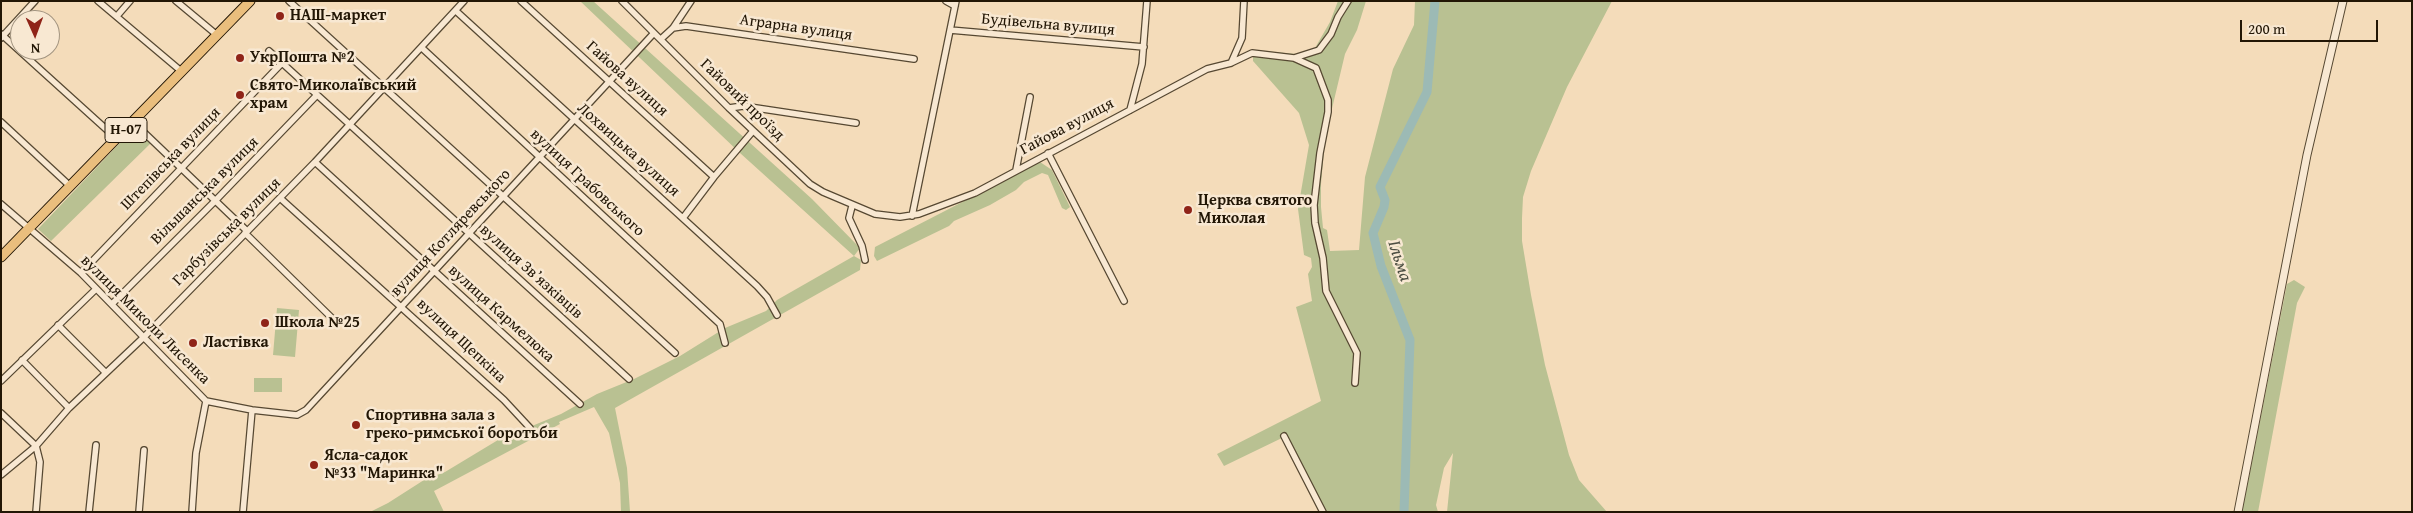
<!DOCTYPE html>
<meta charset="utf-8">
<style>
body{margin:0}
#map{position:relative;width:2413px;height:513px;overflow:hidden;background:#f4dcba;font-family:"Gentium Book Plus",serif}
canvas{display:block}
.frame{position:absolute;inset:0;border:2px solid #221605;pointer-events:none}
.north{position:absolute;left:10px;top:10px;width:50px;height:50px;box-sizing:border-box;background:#f8e8d2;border:1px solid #a29480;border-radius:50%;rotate:178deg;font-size:14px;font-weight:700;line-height:20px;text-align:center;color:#221605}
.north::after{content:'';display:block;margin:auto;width:18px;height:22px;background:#8f2418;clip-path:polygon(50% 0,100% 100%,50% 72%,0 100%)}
.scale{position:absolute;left:2240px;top:20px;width:138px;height:22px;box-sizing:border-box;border:2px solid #221605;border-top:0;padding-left:6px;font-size:15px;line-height:18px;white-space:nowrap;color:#221605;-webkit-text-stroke:4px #f8e8d2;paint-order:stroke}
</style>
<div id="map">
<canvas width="2413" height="513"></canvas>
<div class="frame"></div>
<div class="north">N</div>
<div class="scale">200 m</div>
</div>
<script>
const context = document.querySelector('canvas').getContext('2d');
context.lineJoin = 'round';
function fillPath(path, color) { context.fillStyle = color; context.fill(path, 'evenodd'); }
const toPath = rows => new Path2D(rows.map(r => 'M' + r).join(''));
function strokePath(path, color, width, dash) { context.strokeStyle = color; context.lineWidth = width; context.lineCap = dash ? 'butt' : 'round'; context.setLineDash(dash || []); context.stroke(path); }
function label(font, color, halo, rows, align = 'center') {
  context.font = font + ' "Gentium Book Plus",serif'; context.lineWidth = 5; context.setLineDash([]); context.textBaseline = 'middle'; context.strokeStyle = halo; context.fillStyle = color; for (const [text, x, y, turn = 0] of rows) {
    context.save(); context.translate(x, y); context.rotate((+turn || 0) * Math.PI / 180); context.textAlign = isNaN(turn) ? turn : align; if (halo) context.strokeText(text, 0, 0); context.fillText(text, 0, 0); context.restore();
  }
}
fillPath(toPath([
 [580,1,593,1,812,199,860,248,854,256,861,260,860,270,615,408,627,468,630,512,621,512,620,483,609,433,594,407,559,422,560,424,434,491,444,512,370,512,388,503,424,480,445,472,498,440,561,414,597,394,634,379,680,356,725,328,766,311,777,300,854,256,740,153],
 [1338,1,1366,1,1357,30,1345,54,1325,138,1321,184,1321,207,1323,228,1327,230,1330,251,1359,250,1365,177,1393,69,1414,25,1415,1,1612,1,1567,87,1531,171,1523,197,1522,218,1522,241,1531,295,1545,365,1569,455,1579,480,1607,512,1447,512,1453,453,1444,468,1436,505,1438,512,1324,512,1284,437,1224,466,1217,454,1321,401,1296,307,1312,301,1308,274,1312,267,1311,258,1304,255,1298,209,1309,145,1299,113,1253,61,1253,50,1296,54,1315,48,1330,22],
 [134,128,151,143,51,241,38,229],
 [1040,162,1052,170,1070,207,1066,210,1062,208,1048,175,1042,173,1024,182,1016,190,990,205,954,221,949,226,877,261,874,256,875,247],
 [2294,280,2305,287,2297,303,2258,512,2242,512,2287,284],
 [277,308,299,310,295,357,273,355],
 [254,378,282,378,282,392,254,392]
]), '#b9c192');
strokePath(toPath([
 [1404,512,1410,340,1381,266,1373,233,1384,207,1385,200,1380,187,1427,92,1435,1]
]), '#9cbab5', 9);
const minor = toPath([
 [98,1,181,71],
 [176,1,217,35],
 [289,1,675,353],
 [521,1,714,177],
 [622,1,729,108,810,184,823,192,875,214,900,217,919,214,975,193,1207,69,1231,63,1252,53,1294,58,1316,68,1328,100,1328,112,1320,153,1314,205,1315,223,1323,258,1326,291,1357,353,1355,383],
 [946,1,955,6],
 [456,11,757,286,767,297,777,315],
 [117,16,130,1],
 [673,28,686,26,914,59],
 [950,30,1144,47],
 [1,34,117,139],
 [1,38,35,1],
 [661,39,673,28,691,1],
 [422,48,720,324,725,343],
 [269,51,629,379],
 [1294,58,1319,50,1331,34,1338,17,1348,1],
 [1231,63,1242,38,1244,1],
 [729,108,743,106,856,123],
 [1130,110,1142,64,1147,1],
 [1,122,70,186],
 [133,122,247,231],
 [1048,153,1124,301],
 [315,162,580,404],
 [1016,170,1030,97],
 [280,198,504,400,530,428],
 [1,204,81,273,206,401,252,410,297,415,306,410,654,33],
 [852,206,849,218,862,246,865,260],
 [912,216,956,1],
 [683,218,714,177,753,131],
 [245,233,336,322],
 [81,273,281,64],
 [112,304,215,201,316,96],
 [58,325,105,372],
 [22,360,69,408],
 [1,381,96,289],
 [1,413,36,446,40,462,36,512],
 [1284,436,1323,512],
 [1,475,36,446,69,408,144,337,315,162,464,1],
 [89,512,96,445],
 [139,512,144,450],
 [192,512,196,453,206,401],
 [243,512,252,410]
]);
const tertiary = toPath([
 [2238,512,2307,155,2343,1]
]);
const primary = toPath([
 [1,257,250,1]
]);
strokePath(minor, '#564832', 8);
strokePath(tertiary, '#564832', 9);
strokePath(primary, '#221605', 11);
strokePath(minor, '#f8e8d2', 5.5);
strokePath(tertiary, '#f8e8d2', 7);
strokePath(primary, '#eabe7d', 9);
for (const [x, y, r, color] of [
 [280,16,5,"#8f2418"],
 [240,58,5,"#8f2418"],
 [240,95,5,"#8f2418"],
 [1188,210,5,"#8f2418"],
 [265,323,5,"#8f2418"],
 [193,343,5,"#8f2418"],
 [356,425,5,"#8f2418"],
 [314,465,5,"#8f2418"]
]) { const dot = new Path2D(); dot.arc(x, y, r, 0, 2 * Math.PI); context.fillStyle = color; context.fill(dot); strokePath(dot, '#f8e8d2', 2); }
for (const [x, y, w] of [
 [126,130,42]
]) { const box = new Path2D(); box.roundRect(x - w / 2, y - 12.5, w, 25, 4); context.fillStyle = '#f8e8d2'; context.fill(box); strokePath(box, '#221605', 1); }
label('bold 15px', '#221605', null, [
 ["Н-07",126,130]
]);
label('bold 16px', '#221605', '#f8e8d2', [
 ["НАШ-маркет",290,16],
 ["УкрПошта №2",250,58],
 ["Свято-Миколаївський",250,86],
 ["храм",250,104],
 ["Церква святого",1198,201],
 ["Миколая",1198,219],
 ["Школа №25",275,323],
 ["Ластівка",203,343],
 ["Спортивна зала з",366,416],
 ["греко-римської боротьби",366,434],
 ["Ясла-садок",324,456],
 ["№33 \"Маринка\"",324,474]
], 'left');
label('16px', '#221605', '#f8e8d2', [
 ["Будівельна вулиця",1048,25,5],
 ["Аграрна вулиця",796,28,8],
 ["Гайова вулиця",627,79,42],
 ["Гайовий проїзд",742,100,44],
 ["Гайова вулиця",1067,127,-28],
 ["Лохвицька вулиця",628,150,42],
 ["Штепівська вулиця",171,159,-46],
 ["вулиця Грабовського",587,183,43],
 ["Вільшанська вулиця",205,191,-45],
 ["Гарбузівська вулиця",227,232,-45],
 ["вулиця Котляревського",451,233,-47],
 ["вулиця Звʼязківців",531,272,42],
 ["вулиця Кармелюка",501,314,42],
 ["вулиця Миколи Лисенка",145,320,45],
 ["вулиця Щепкіна",461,341,43]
]);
label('italic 18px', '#4d4f43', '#f8e8d2', [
 ["Ільма",1399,261,72]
]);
</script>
